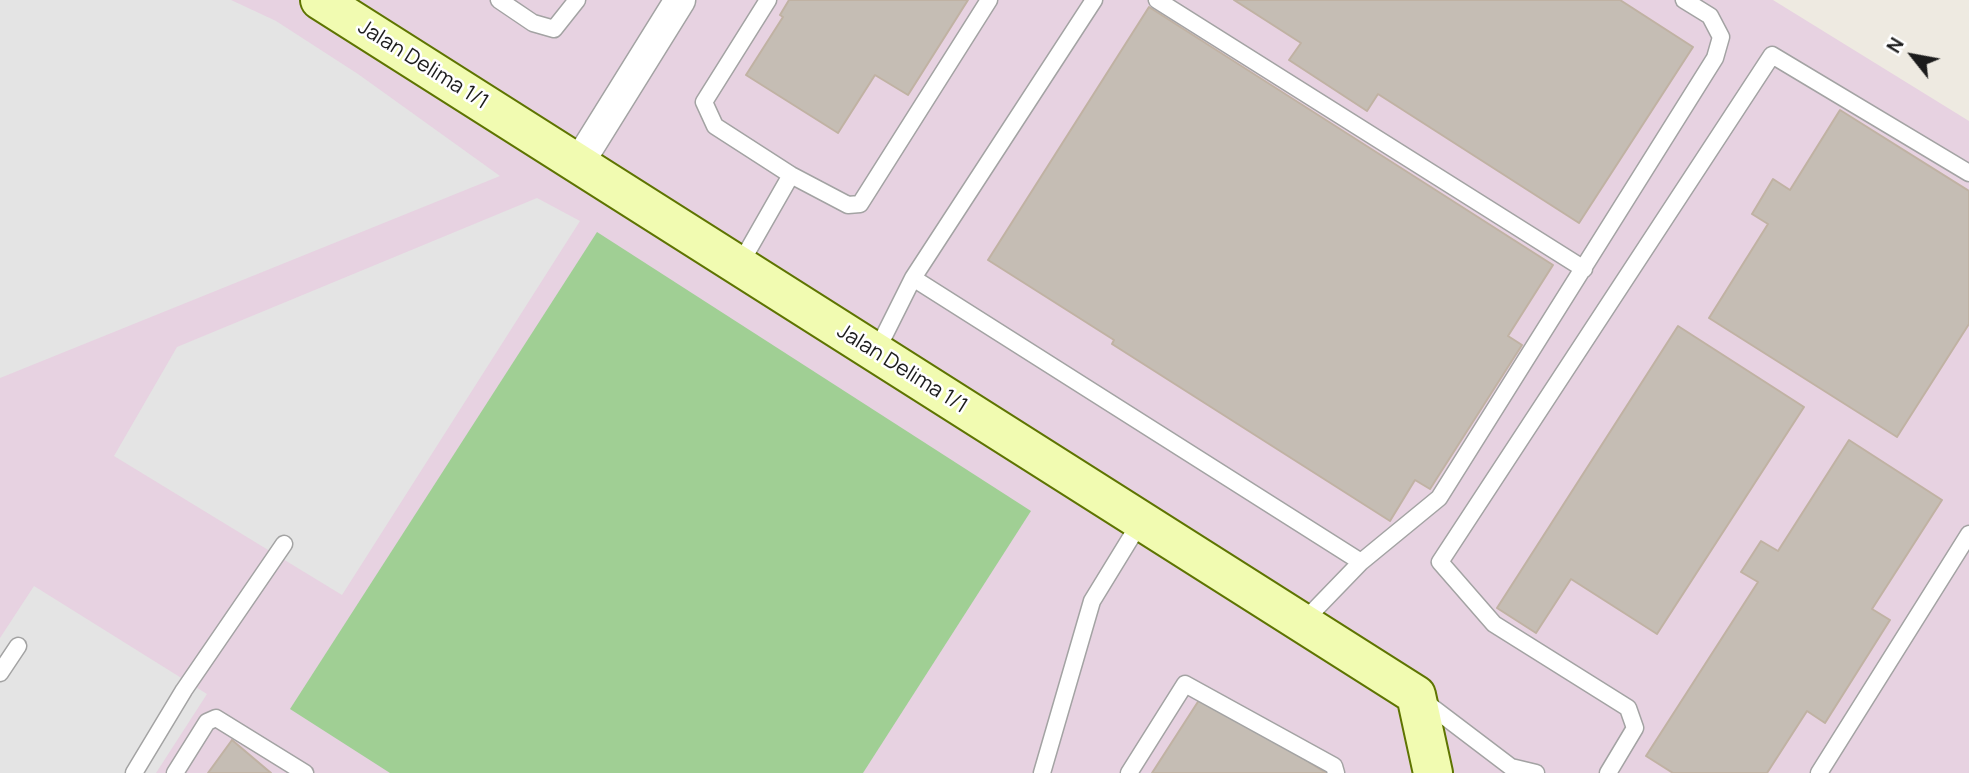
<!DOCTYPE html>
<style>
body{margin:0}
#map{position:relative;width:1969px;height:773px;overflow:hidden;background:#eeeae1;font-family:Manrope,sans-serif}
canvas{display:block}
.north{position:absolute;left:1878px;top:21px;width:70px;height:70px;-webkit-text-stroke:5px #fff;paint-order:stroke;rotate:301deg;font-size:19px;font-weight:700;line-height:28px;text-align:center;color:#1c1c1c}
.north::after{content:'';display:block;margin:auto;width:24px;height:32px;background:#1c1c1c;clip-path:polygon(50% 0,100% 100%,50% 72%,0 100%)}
</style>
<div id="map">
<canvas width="1969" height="773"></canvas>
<div class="north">N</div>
</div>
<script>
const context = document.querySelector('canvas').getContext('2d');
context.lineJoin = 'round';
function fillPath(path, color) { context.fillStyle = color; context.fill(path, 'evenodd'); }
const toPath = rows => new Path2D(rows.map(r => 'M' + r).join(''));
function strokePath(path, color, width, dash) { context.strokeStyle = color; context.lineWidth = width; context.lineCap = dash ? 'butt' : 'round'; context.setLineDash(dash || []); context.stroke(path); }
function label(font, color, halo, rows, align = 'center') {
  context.font = font + ' Manrope,sans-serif'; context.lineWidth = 5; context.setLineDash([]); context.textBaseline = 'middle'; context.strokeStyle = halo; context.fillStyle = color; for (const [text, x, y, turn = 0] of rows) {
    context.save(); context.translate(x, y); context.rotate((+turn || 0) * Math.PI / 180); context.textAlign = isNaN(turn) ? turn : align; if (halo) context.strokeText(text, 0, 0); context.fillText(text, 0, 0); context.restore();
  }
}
fillPath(toPath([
 [0,0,1773,0,1969,121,1969,773,0,773]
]), '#e7d2e1');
fillPath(toPath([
 [597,232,1031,511,863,773,390,773,290,709]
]), '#a0cf94');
fillPath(toPath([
 [0,0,231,0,276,21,358,74,500,176,0,378],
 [537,198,580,221,342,595,114,456,177,347],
 [34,586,207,694,156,773,0,773,0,638]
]), '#e4e4e4');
const building = toPath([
 [789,0,968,0,908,95,875,75,838,133,746,75,783,17,780,15,789,0],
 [1234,0,1620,0,1693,47,1579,223,1378,94,1367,111,1289,60,1301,43,1234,0],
 [1149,7,1553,265,1508,336,1522,345,1430,489,1415,480,1390,521,1112,344,1114,340,988,260,1149,7],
 [1840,110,1969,191,1969,324,1897,437,1709,318,1768,224,1752,214,1773,179,1790,190,1840,110],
 [1678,326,1804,407,1657,634,1571,579,1536,633,1497,608,1678,326],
 [1849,440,1942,500,1872,609,1890,620,1825,723,1807,711,1767,773,1673,773,1646,756,1758,582,1741,572,1761,541,1778,551,1849,440],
 [1203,694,1326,773,1152,773,1203,694],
 [232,740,271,773,208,773,232,740]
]);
fillPath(building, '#c5bdb4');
strokePath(building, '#c0b2a3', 2);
const lane = toPath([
 [499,0,533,23,554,29,577,0],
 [768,0,704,102,715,126,791,175,848,205,860,204,989,0],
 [1094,0,913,278,1361,562],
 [1157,0,1584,269],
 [739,266,791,175],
 [876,352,913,278],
 [1302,623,1361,562,1439,498,1715,58,1721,37,1710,16,1684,0],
 [0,673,18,646],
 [1424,701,1511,767,1536,773],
 [134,773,184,690,284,544],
 [175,773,207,722,216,718,305,773],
 [1042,773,1092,601,1141,521],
 [1129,773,1185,684,1334,766,1336,773],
 [1608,773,1635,728,1628,708,1494,624,1440,562,1772,55,1969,173],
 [1819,773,1969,534]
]);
const street = toPath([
 [578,164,680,0]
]);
const secondary = toPath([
 [320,0,1416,695,1433,773]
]);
strokePath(lane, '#a3a3a3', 19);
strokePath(street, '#a3a3a3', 33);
strokePath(secondary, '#5e7401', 42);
strokePath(lane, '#fff', 16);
strokePath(street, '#fff', 30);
strokePath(secondary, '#f1fbb1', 38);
label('21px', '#1c1c1c', '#fff', [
 ["Jalan Delima 1/1",423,65,32],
 ["Jalan Delima 1/1",902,369,32]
]);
</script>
